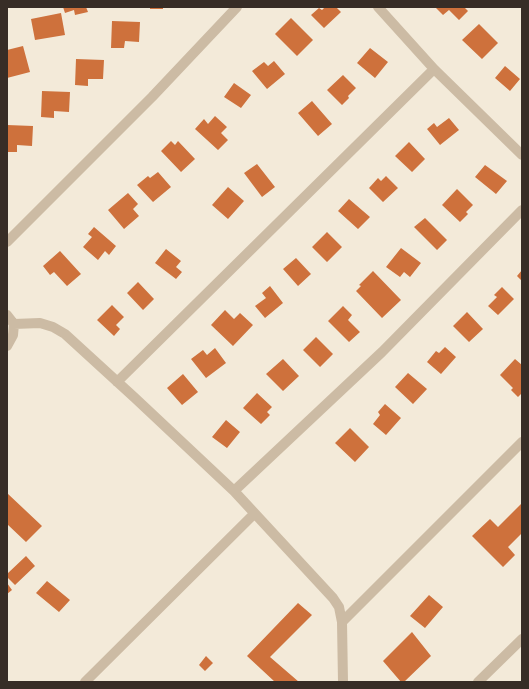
<!DOCTYPE html>
<style>
body{margin:0}
#map{position:relative;width:529px;height:689px;overflow:hidden;background:#f3ead9;font-family:Raleway,sans-serif}
canvas{display:block}
.frame{position:absolute;inset:0;border:8px solid #372d26;pointer-events:none}
</style>
<div id="map">
<canvas width="529" height="689"></canvas>
<div class="frame"></div>
</div>
<script>
const context = document.querySelector('canvas').getContext('2d');
context.lineJoin = 'round';
function fillPath(path, color) { context.fillStyle = color; context.fill(path, 'evenodd'); }
const toPath = rows => new Path2D(rows.map(r => 'M' + r).join(''));
function strokePath(path, color, width, dash) { context.strokeStyle = color; context.lineWidth = width; context.lineCap = dash ? 'butt' : 'round'; context.setLineDash(dash || []); context.stroke(path); }
fillPath(toPath([
 [63,7,86,7,88,12,75,15,74,10,65,13],
 [150,7,163,7,163,9,150,9],
 [325,7,336,7,341,12,324,28,311,15,319,8,322,10],
 [435,7,464,7,468,11,459,20,449,10,443,15],
 [61,13,65,35,35,40,31,19],
 [291,18,313,40,297,56,275,34],
 [112,21,140,22,139,42,125,41,124,48,111,48],
 [479,24,498,43,482,59,462,40],
 [23,46,30,72,7,78,7,50],
 [370,48,388,62,375,78,357,63],
 [76,59,104,60,103,79,88,79,88,86,75,85],
 [274,61,285,74,267,89,252,71,264,62,268,66],
 [505,66,520,79,510,91,495,78],
 [343,75,356,88,348,96,349,98,342,105,327,90],
 [234,83,251,95,241,108,224,97],
 [42,91,70,92,69,112,54,111,54,118,41,117],
 [312,101,332,124,318,136,298,113],
 [215,116,227,127,221,133,228,140,218,150,195,129,204,119,208,124],
 [449,118,459,130,440,145,427,129,434,123,437,127],
 [7,125,33,126,32,146,17,145,17,152,7,152],
 [171,141,175,145,178,141,195,159,181,172,161,151],
 [409,142,425,159,412,172,395,156],
 [257,164,275,187,262,197,244,173],
 [485,165,507,181,496,194,475,177],
 [158,172,171,187,153,202,137,185,148,176,150,178],
 [386,176,398,188,383,202,369,188,378,178,381,181],
 [228,187,244,201,228,219,212,205],
 [457,189,473,205,466,212,468,214,460,222,442,205],
 [128,193,138,204,133,209,139,216,124,229,108,210],
 [349,199,370,217,358,229,338,211],
 [425,218,447,240,437,250,414,227],
 [94,227,116,246,109,255,105,251,98,260,83,247,92,237,88,234],
 [327,232,342,247,327,262,312,247],
 [401,248,421,263,410,277,404,272,400,277,386,267],
 [166,249,181,261,176,267,182,272,176,279,155,263],
 [60,251,81,274,67,286,54,272,50,275,43,266],
 [296,258,311,274,298,286,283,269],
 [522,270,522,281,517,276],
 [373,271,401,300,382,318,356,291,361,286,359,285],
 [138,282,154,299,143,310,127,293],
 [270,286,283,303,265,318,255,306,266,298,262,293],
 [502,287,514,299,498,315,488,306,497,297,494,295],
 [112,305,124,317,116,325,120,329,114,336,97,320],
 [343,306,352,315,348,320,360,332,349,342,328,321],
 [225,310,234,319,240,313,253,325,233,346,211,325],
 [467,312,483,329,469,342,453,326],
 [316,337,333,354,320,367,303,350],
 [445,347,456,357,441,374,427,362,436,351,439,353],
 [215,348,226,363,206,378,191,359,203,350,207,355],
 [283,359,299,376,283,391,266,374],
 [515,359,522,365,522,393,518,397,511,390,513,388,500,375],
 [408,373,427,389,413,404,395,387],
 [183,374,198,392,182,405,167,388],
 [257,393,272,407,267,412,270,415,261,424,243,408],
 [385,404,401,418,386,435,373,424,380,415,378,412],
 [226,420,240,432,227,448,212,437],
 [350,428,369,447,355,462,335,443],
 [7,493,42,526,26,542,7,524],
 [522,503,522,533,508,547,515,555,503,567,472,536,490,519,498,527],
 [26,556,35,566,15,585,7,577,7,574],
 [47,581,70,600,59,612,36,593],
 [7,583,12,590,7,594],
 [429,595,443,607,425,628,410,616],
 [298,603,312,615,270,657,299,682,275,682,247,656],
 [412,632,431,656,404,682,401,682,383,661],
 [206,656,213,663,205,671,199,665]
]), '#ce713c');
strokePath(toPath([
 [378,7,434,69,522,155],
 [7,242,152,97,237,7],
 [7,315,14,324,13,335,7,346],
 [14,324,40,323,53,327,65,334,135,398,234,491,333,598,339,607,342,622,343,682],
 [117,382,434,69],
 [234,491,382,352,522,210],
 [342,622,522,442],
 [85,682,254,514],
 [478,682,522,639]
]), '#ccbba4', 10);
</script>
